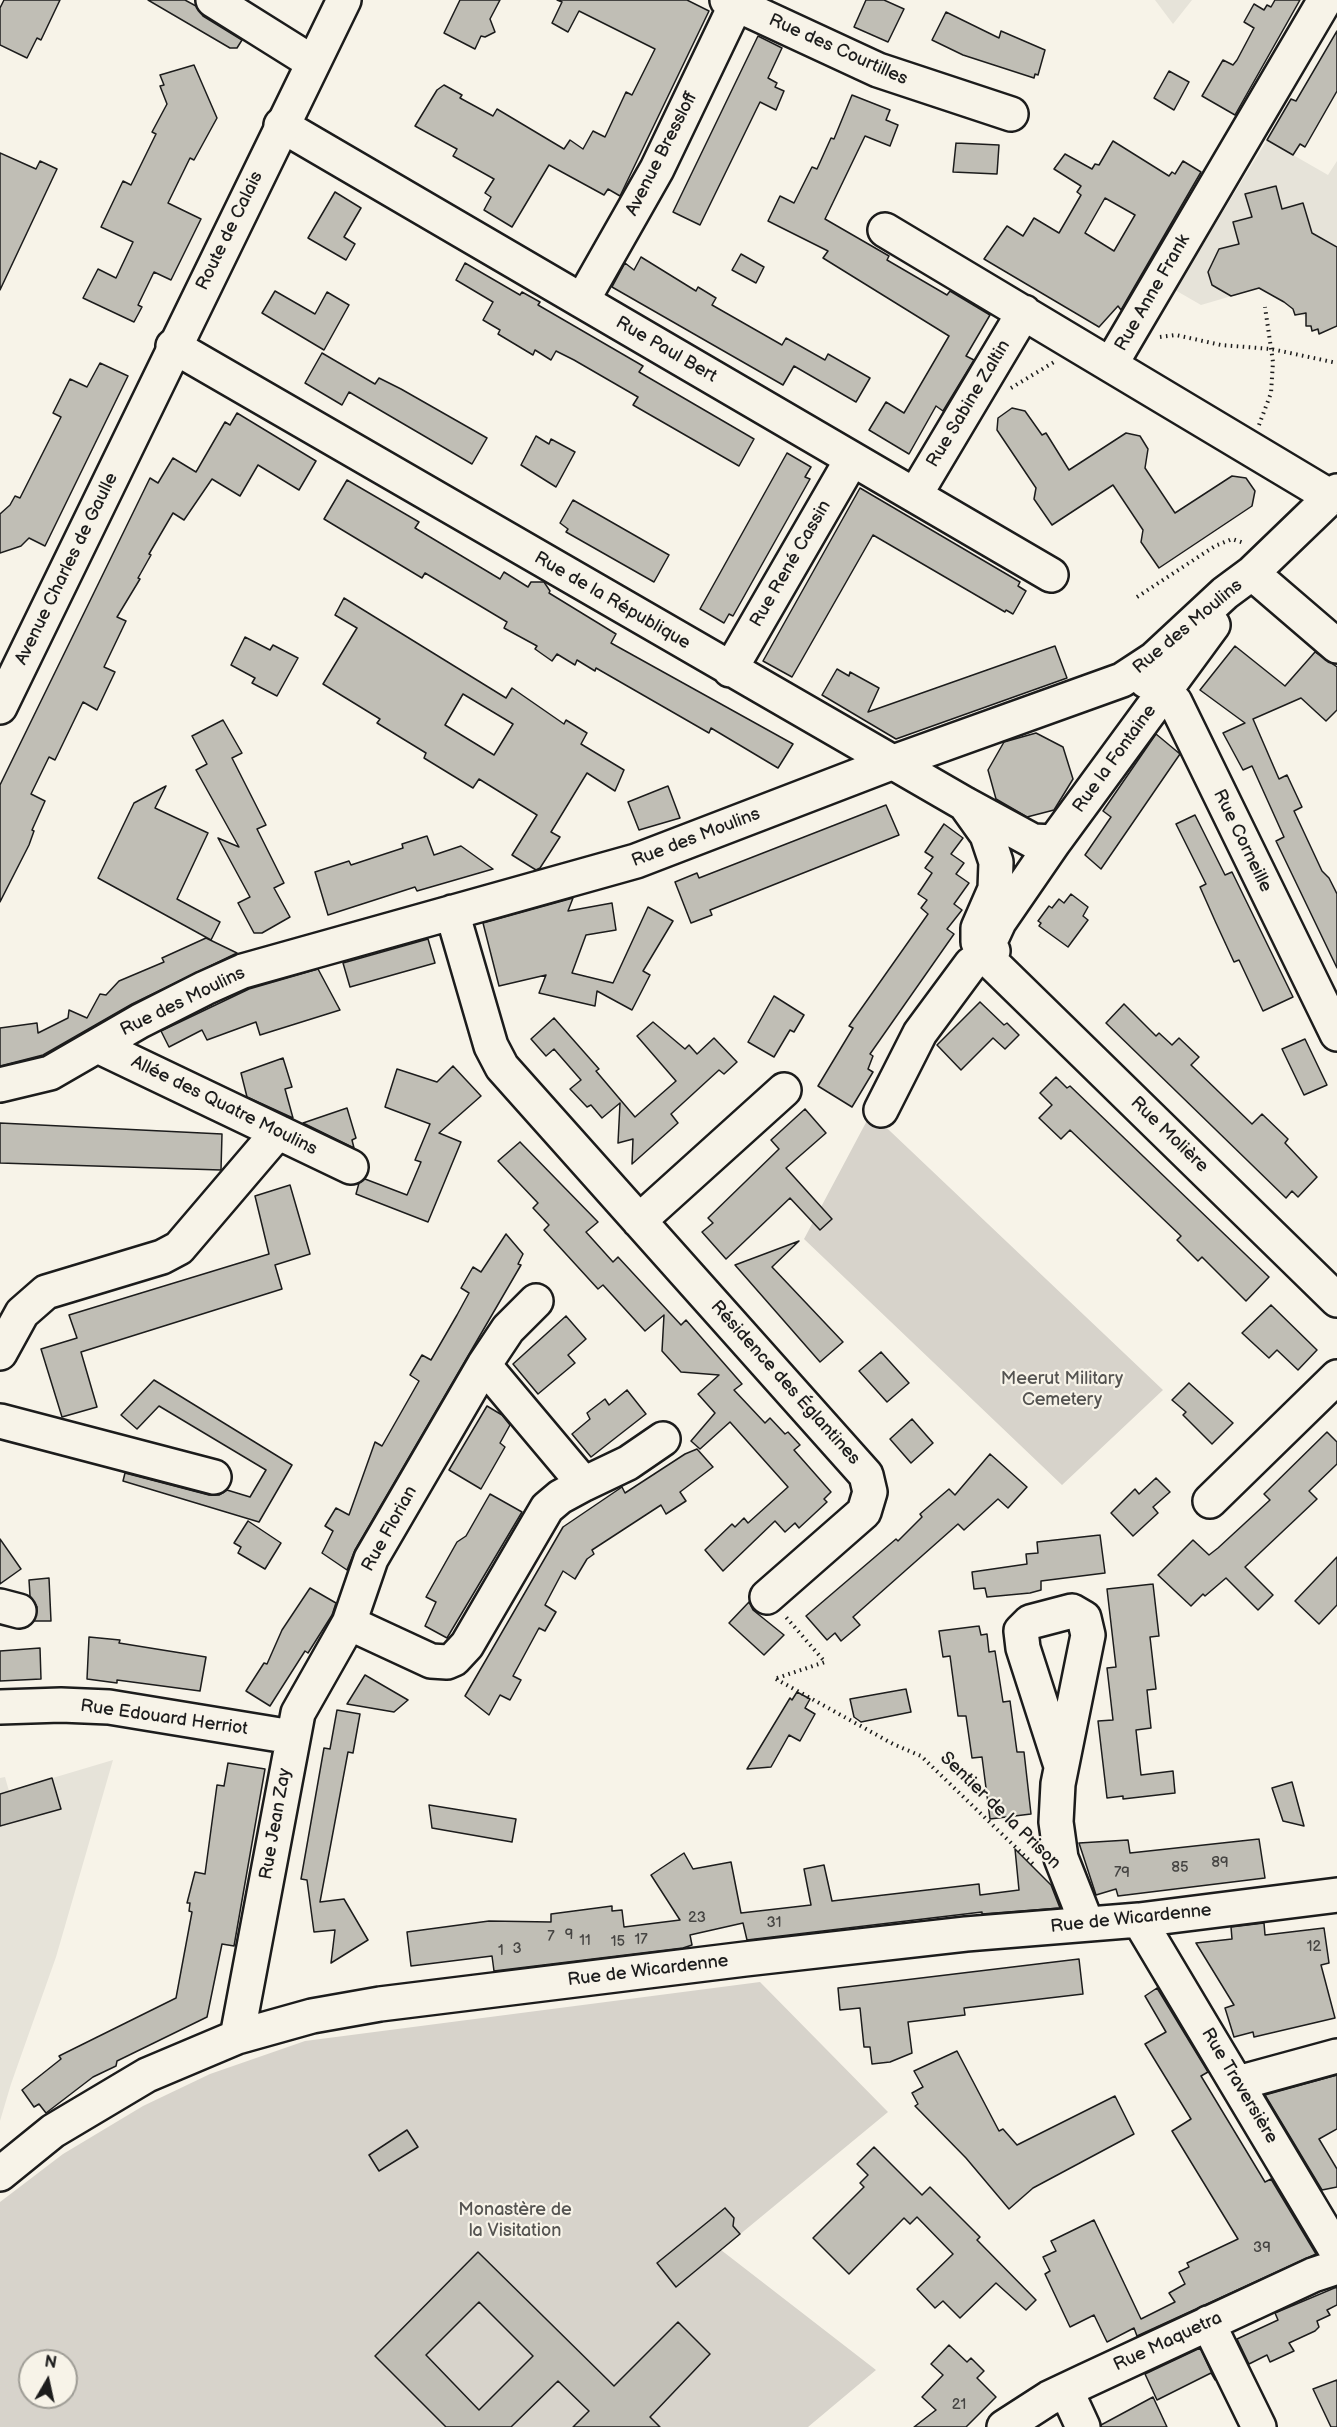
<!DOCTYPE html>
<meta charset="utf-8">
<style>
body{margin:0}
#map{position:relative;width:1337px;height:2427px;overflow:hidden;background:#f7f3e8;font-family:"Balsamiq Sans",sans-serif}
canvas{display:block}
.north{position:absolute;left:18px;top:2349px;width:60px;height:60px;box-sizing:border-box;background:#f7f3e8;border:2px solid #9f9d96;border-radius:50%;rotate:9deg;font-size:16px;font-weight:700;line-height:24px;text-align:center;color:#1c1c1c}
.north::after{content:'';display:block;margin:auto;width:21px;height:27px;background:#1c1c1c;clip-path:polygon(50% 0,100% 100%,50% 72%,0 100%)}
</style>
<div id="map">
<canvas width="1337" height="2427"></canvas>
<div class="north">N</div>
</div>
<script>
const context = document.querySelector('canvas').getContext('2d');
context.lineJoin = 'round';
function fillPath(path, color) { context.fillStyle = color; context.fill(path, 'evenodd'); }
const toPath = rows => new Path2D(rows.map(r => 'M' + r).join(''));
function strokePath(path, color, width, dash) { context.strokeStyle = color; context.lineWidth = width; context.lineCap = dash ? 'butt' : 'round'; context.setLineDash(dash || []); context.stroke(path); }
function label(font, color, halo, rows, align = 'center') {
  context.font = font + ' "Balsamiq Sans",sans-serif'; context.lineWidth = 4.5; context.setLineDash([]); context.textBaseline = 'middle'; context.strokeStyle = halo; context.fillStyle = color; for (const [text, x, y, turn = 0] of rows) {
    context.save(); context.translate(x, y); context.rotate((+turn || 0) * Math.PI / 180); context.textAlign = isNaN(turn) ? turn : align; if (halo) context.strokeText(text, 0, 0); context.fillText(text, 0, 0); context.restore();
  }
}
fillPath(toPath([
 [1155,0,1192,0,1173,24],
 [1267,140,1328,175,1337,161,1337,259,1305,317,1302,314,1295,315,1293,309,1284,302,1259,288,1201,305,1175,290],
 [113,1760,56,1957,11,2084,0,2121,0,1778,5,1777,9,1791]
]), '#e6e3d9');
fillPath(toPath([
 [871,1113,1163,1390,1062,1485,804,1239],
 [760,1982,888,2112,721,2250,876,2370,808,2427,0,2427,0,2202,63,2154,143,2106,210,2074,305,2041],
 [30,2361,66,2361,66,2397,30,2397]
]), '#d7d3cb');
const building = toPath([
 [4,0,60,0,41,40,37,38,27,58,0,45,0,8,4,0],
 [148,0,185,0,196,6,203,16,242,40,237,48,230,48,148,0],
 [460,0,500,0,490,19,495,32,485,37,481,36,475,49,444,33,460,0],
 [557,0,687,0,709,11,620,196,608,189,604,195,549,165,512,227,484,210,491,197,485,193,494,179,453,156,457,149,415,126,437,90,444,85,462,95,460,98,493,116,497,109,564,149,570,140,583,149,593,131,605,137,626,92,632,95,655,49,579,11,568,32,552,23,562,2,557,0],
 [866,0,884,0,904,9,888,42,854,27,866,0],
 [1275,0,1300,0,1235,115,1202,96,1223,60,1233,65,1237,60,1254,28,1244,22,1254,4,1264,10,1267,5,1271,7,1275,0],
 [946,12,999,38,1001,31,1045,50,1038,75,1035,74,1034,78,963,55,932,40,946,12],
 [1337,31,1337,91,1305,147,1300,144,1293,155,1267,140,1291,99,1296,101,1337,31],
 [758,36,782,48,768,78,777,83,775,87,784,91,776,110,760,102,700,225,673,212,758,36],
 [194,65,217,118,194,160,190,158,168,203,201,219,171,280,154,272,138,305,142,307,134,322,83,298,98,269,116,278,133,242,101,227,123,181,131,185,156,134,152,132,167,104,160,86,164,85,160,75,194,65],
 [1169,71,1189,82,1174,110,1154,98,1169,71],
 [852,95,890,110,886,120,898,125,890,146,865,136,825,219,889,256,887,260,947,295,950,291,990,315,966,356,974,360,943,411,936,406,909,454,869,430,886,402,904,413,949,336,823,258,828,251,768,221,780,196,794,203,812,167,817,169,831,138,834,139,852,95],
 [1113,141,1169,176,1172,172,1175,174,1183,161,1201,172,1121,310,1118,306,1099,327,984,259,1007,226,1023,236,1034,218,1059,233,1081,195,1077,192,1081,186,1054,169,1065,154,1092,169,1095,164,1099,165,1113,141],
 [1105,198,1135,215,1114,251,1085,233,1105,198],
 [956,143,999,145,997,174,953,172,956,143],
 [0,153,36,169,40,161,57,169,0,290,0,153],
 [1276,186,1282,209,1303,203,1312,233,1337,247,1337,326,1319,334,1318,329,1312,331,1311,326,1306,326,1306,313,1295,315,1293,309,1284,302,1259,288,1231,296,1212,285,1208,272,1219,249,1239,244,1233,222,1252,217,1245,194,1276,186],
 [335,192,361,208,344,237,355,244,346,260,308,238,335,192],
 [741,254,764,267,756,283,732,270,741,254],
 [641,257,696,291,698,287,716,298,712,305,782,345,786,338,825,360,828,354,870,378,856,402,794,366,783,385,612,287,625,263,634,270,641,257],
 [465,263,520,295,522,292,540,302,538,305,643,366,639,372,754,439,739,466,633,405,638,397,574,360,556,351,551,360,535,350,533,355,498,334,500,330,483,320,493,302,456,280,465,263],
 [275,291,315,314,327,292,349,305,324,350,262,313,275,291],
 [322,353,375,384,379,378,401,389,487,438,472,464,349,392,342,405,305,383,322,353],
 [100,363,128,376,45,546,29,538,21,546,0,553,0,514,10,505,15,496,20,498,61,417,53,413,70,379,87,387,100,363],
 [1012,408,1025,411,1042,435,1046,433,1069,470,1126,433,1140,436,1148,449,1145,468,1175,513,1232,476,1246,478,1255,491,1252,506,1159,568,1141,542,1143,530,1113,485,1052,525,1034,499,1036,488,997,430,998,418,1012,408],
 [237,413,316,461,299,490,258,465,240,496,212,479,184,520,173,513,149,554,151,555,138,578,140,579,117,617,126,621,104,667,115,672,97,710,83,702,55,760,49,757,31,794,45,801,32,830,34,831,29,845,0,902,0,785,150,478,158,483,173,458,196,472,225,422,230,425,237,413],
 [536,436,549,444,551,439,575,452,556,487,521,465,536,436],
 [787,453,811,467,805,477,810,479,733,616,729,614,724,623,700,609,787,453],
 [347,480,419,522,415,528,500,579,504,572,528,587,531,582,544,582,550,591,549,593,616,634,611,643,793,744,778,768,711,728,709,733,596,668,595,671,577,660,575,665,557,654,552,661,535,649,537,646,504,628,507,622,425,573,422,578,324,519,347,480],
 [860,488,1020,582,1018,586,1026,591,1013,614,1006,610,1005,612,873,535,792,677,763,661,860,488],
 [573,500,669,555,654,582,566,532,568,529,560,523,573,500],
 [344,598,506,698,512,688,564,724,566,720,587,733,581,744,624,770,615,791,587,773,551,832,560,837,540,868,536,870,512,855,537,815,479,779,473,788,424,758,426,753,377,723,380,719,323,684,357,628,335,615,344,598],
 [463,694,513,724,494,755,445,725,463,694],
 [245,637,270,650,273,645,298,658,277,696,252,683,255,678,231,665,245,637],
 [1055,646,1067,678,896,739,822,695,837,669,849,676,850,672,879,688,868,712,1055,646],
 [1235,646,1285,686,1315,652,1337,667,1337,710,1326,721,1301,698,1253,719,1279,779,1287,775,1302,807,1294,811,1322,871,1329,878,1337,894,1337,968,1276,841,1284,837,1252,766,1243,770,1223,733,1245,723,1200,690,1235,646],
 [223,720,242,753,232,758,266,825,257,829,284,883,274,888,290,917,262,933,254,933,238,903,250,897,218,838,239,847,196,770,207,764,192,736,223,720],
 [1036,733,1063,747,1073,779,1054,810,1027,817,996,799,988,770,1004,742,1036,733],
 [1156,734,1180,754,1101,869,1085,855,1111,817,1103,811,1156,734],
 [166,786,155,808,208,833,177,899,220,922,211,940,98,878,134,803,166,786],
 [668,786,680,818,639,830,628,802,668,786],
 [886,805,899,835,710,910,712,915,691,923,675,882,697,873,699,878,886,805],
 [1195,815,1225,875,1232,872,1293,997,1263,1011,1239,960,1234,962,1216,923,1200,887,1206,884,1176,824,1195,815],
 [944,824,963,838,951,854,964,863,956,874,969,883,954,904,962,910,947,929,954,934,870,1054,873,1056,868,1069,873,1072,852,1107,818,1086,853,1028,849,1026,928,914,921,908,927,900,918,894,932,873,925,868,933,857,925,852,944,824],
 [427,836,434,855,461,846,493,869,417,891,415,887,328,915,315,872,349,861,351,865,403,848,402,844,427,836],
 [1071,894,1088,907,1083,916,1088,920,1068,947,1039,926,1041,923,1038,921,1049,906,1052,908,1059,899,1064,903,1071,894],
 [573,898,568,911,612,903,616,930,586,935,572,973,613,983,648,907,673,921,643,971,650,975,632,1010,597,991,595,1006,539,993,546,975,499,986,483,923,573,898],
 [206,938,237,953,132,1004,43,1055,0,1066,0,1028,37,1023,38,1033,68,1018,69,1010,87,1018,100,994,106,995,119,981,164,962,162,958,206,938],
 [428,939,435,963,350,987,343,963,428,939],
 [318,969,340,1010,260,1035,256,1022,207,1040,202,1030,169,1047,161,1031,249,989,318,969],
 [774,996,804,1015,794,1032,790,1030,774,1057,748,1042,774,996],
 [980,1002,1004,1025,1007,1023,1019,1035,1005,1049,993,1038,961,1070,937,1045,980,1002],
 [1124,1004,1156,1036,1159,1033,1172,1045,1179,1038,1199,1057,1191,1065,1252,1124,1262,1114,1288,1139,1285,1143,1317,1177,1298,1197,1292,1191,1286,1198,1106,1023,1124,1004],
 [554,1018,599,1069,596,1071,635,1117,676,1081,637,1036,653,1022,685,1049,689,1045,697,1054,714,1038,737,1062,724,1074,719,1070,671,1114,678,1123,632,1164,633,1139,618,1143,620,1103,602,1118,591,1105,587,1107,570,1089,581,1080,554,1049,546,1056,531,1039,554,1018],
 [1305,1039,1327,1085,1304,1095,1282,1049,1305,1039],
 [283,1058,292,1087,285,1089,293,1118,247,1097,241,1073,283,1058],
 [453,1066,481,1096,439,1133,461,1142,428,1222,356,1194,359,1183,365,1179,407,1195,421,1162,415,1160,430,1124,385,1107,397,1069,437,1082,453,1066],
 [1056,1077,1067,1088,1070,1086,1269,1277,1246,1301,1202,1257,1198,1261,1177,1240,1181,1236,1070,1130,1061,1139,1039,1118,1052,1105,1040,1093,1056,1077],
 [347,1108,356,1138,352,1140,354,1148,303,1123,347,1108],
 [805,1109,826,1133,786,1168,832,1219,820,1230,790,1198,726,1259,702,1232,713,1223,708,1218,779,1149,771,1140,805,1109],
 [0,1123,222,1134,221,1170,0,1163,0,1123],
 [520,1142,598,1222,586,1232,613,1262,618,1257,681,1325,686,1320,742,1384,734,1390,765,1423,770,1418,785,1434,788,1432,800,1445,794,1450,831,1492,824,1499,827,1502,799,1528,795,1523,785,1532,775,1521,723,1571,705,1550,732,1524,735,1527,744,1518,748,1523,788,1487,730,1422,700,1449,691,1441,715,1413,698,1394,719,1375,681,1372,662,1351,664,1315,645,1331,603,1285,598,1289,544,1230,549,1225,533,1208,538,1203,498,1161,520,1142],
 [290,1185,310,1254,275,1265,282,1289,81,1352,97,1407,62,1417,41,1349,77,1338,69,1315,269,1254,255,1196,290,1185],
 [506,1234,523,1254,518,1264,521,1265,355,1550,347,1570,322,1553,333,1531,325,1526,336,1508,349,1515,375,1442,382,1446,419,1381,410,1375,422,1355,431,1360,457,1315,469,1293,461,1288,473,1267,481,1272,506,1234],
 [799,1241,772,1267,843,1342,820,1362,735,1265,799,1241],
 [1271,1305,1317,1350,1298,1370,1277,1350,1269,1358,1242,1333,1271,1305],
 [566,1316,586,1339,568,1355,575,1363,538,1394,513,1364,566,1316],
 [881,1352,909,1383,887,1402,859,1371,881,1352],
 [154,1380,292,1465,259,1522,123,1481,125,1473,209,1495,219,1495,227,1490,250,1497,266,1470,159,1406,137,1429,121,1415,154,1380],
 [1189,1383,1233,1423,1212,1444,1183,1415,1186,1412,1172,1400,1189,1383],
 [627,1390,646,1414,591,1457,572,1434,590,1419,587,1413,605,1399,609,1405,627,1390],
 [487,1406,502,1415,510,1425,500,1443,505,1447,481,1489,449,1470,487,1406],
 [912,1419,933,1443,911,1463,890,1439,912,1419],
 [1327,1432,1337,1442,1337,1464,1309,1491,1317,1499,1245,1567,1273,1595,1258,1610,1226,1578,1205,1596,1203,1594,1191,1606,1158,1575,1193,1540,1209,1555,1218,1548,1270,1500,1264,1494,1327,1432],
 [697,1449,713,1467,680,1492,686,1501,666,1514,661,1505,592,1550,594,1554,587,1559,575,1579,563,1571,545,1605,556,1612,545,1631,539,1628,513,1676,521,1680,510,1700,500,1695,489,1715,465,1696,563,1527,622,1487,625,1493,685,1454,697,1449],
 [990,1454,1027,1487,1008,1508,998,1499,964,1530,958,1524,853,1617,860,1625,841,1641,835,1633,827,1640,806,1616,896,1539,898,1541,922,1517,920,1514,949,1489,955,1495,990,1454],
 [1156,1478,1170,1492,1153,1507,1158,1513,1133,1536,1111,1513,1135,1489,1139,1494,1156,1478],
 [490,1494,522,1512,447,1638,425,1626,436,1602,426,1597,457,1542,466,1536,490,1494],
 [248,1521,281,1543,265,1569,238,1553,241,1547,234,1543,248,1521],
 [1100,1535,1105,1573,1041,1581,1041,1590,1030,1593,987,1597,985,1588,974,1589,972,1572,1027,1564,1026,1554,1038,1553,1037,1542,1100,1535],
 [0,1539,21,1569,0,1584,0,1539],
 [1337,1557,1337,1605,1319,1624,1295,1601,1337,1557],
 [49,1578,51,1621,34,1621,37,1607,30,1596,29,1580,49,1578],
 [1153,1584,1159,1636,1150,1637,1156,1689,1147,1690,1151,1728,1136,1730,1141,1775,1173,1771,1175,1793,1123,1799,1123,1796,1107,1798,1098,1721,1113,1720,1107,1668,1116,1667,1107,1589,1153,1584],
 [310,1588,336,1603,332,1615,308,1653,305,1651,270,1706,246,1691,264,1663,267,1664,282,1630,310,1588],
 [749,1602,753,1610,784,1635,764,1655,729,1623,749,1602],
 [979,1626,981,1635,987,1634,989,1652,995,1651,1003,1702,1010,1701,1017,1752,1024,1752,1031,1814,990,1819,982,1757,972,1758,966,1716,958,1716,950,1656,943,1657,939,1631,979,1626],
 [89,1637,120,1640,119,1643,206,1657,200,1691,117,1680,117,1683,87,1679,89,1637],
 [40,1648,41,1679,0,1681,0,1651,40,1648],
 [365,1675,408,1700,394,1712,347,1704,365,1675],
 [906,1689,911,1712,861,1722,854,1717,850,1699,906,1689],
 [797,1692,810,1699,805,1708,815,1714,800,1741,789,1735,771,1767,747,1769,790,1698,792,1700,797,1692],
 [337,1710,360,1714,353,1753,348,1752,320,1902,344,1899,368,1940,331,1963,335,1930,314,1932,307,1880,301,1879,324,1748,330,1749,337,1710],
 [228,1763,265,1769,234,1946,222,1944,207,2017,117,2061,116,2066,93,2077,46,2113,39,2104,34,2107,22,2090,61,2059,59,2056,176,1998,192,1912,189,1911,190,1903,187,1903,195,1872,205,1874,217,1785,224,1786,228,1763],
 [52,1778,61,1809,0,1826,0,1794,52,1778],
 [1292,1782,1304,1826,1283,1821,1272,1788,1292,1782],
 [429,1805,516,1819,512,1842,432,1828,429,1805],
 [1259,1839,1265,1878,1118,1896,1116,1889,1096,1895,1079,1843,1128,1840,1130,1853,1259,1839],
 [1015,1849,1051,1885,1060,1908,982,1914,982,1912,747,1940,743,1923,690,1935,692,1945,683,1948,494,1971,492,1956,411,1966,407,1932,489,1921,551,1922,551,1914,612,1906,612,1911,622,1910,624,1927,680,1920,651,1875,684,1853,693,1869,731,1862,741,1913,811,1905,804,1869,824,1865,832,1901,979,1884,980,1895,1019,1890,1015,1849],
 [1264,1923,1265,1935,1324,1928,1329,1963,1321,1965,1335,2018,1254,2037,1253,2032,1234,2037,1225,2008,1234,2005,1196,1943,1232,1939,1231,1927,1264,1923],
 [1079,1959,1083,1994,964,2008,965,2015,908,2022,912,2053,890,2062,872,2064,870,2047,864,2047,860,2008,840,2010,838,1988,1079,1959],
 [1157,1988,1208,2072,1201,2076,1265,2182,1271,2179,1316,2254,1137,2336,1134,2328,1107,2342,1094,2315,1070,2327,1045,2274,1050,2271,1043,2257,1056,2251,1051,2241,1094,2220,1141,2319,1175,2302,1169,2293,1185,2284,1179,2272,1189,2267,1187,2263,1238,2239,1172,2131,1191,2119,1145,2044,1166,2032,1145,1996,1157,1988],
 [957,2051,999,2131,1003,2129,1017,2145,1115,2096,1134,2134,1033,2188,1009,2209,966,2158,915,2106,918,2104,912,2093,923,2087,914,2071,957,2051],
 [1337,2075,1337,2129,1319,2139,1337,2169,1337,2187,1322,2190,1265,2095,1337,2075],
 [407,2130,418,2147,379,2171,369,2155,407,2130],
 [874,2147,922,2195,930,2187,980,2237,977,2240,1036,2300,1026,2310,996,2283,960,2318,943,2301,935,2308,917,2289,953,2254,917,2217,910,2224,904,2218,849,2274,813,2238,864,2187,860,2183,868,2175,857,2164,874,2147],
 [725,2208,734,2218,733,2226,740,2234,676,2287,657,2263,725,2208],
 [478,2252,614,2386,678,2322,710,2354,650,2417,660,2427,573,2427,589,2411,558,2381,511,2427,446,2427,375,2356,478,2252],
 [479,2302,533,2356,479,2410,426,2355,479,2302],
 [1337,2287,1337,2305,1327,2310,1330,2315,1317,2321,1319,2327,1315,2331,1289,2343,1294,2351,1270,2362,1267,2355,1249,2364,1237,2339,1278,2320,1275,2313,1337,2287],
 [949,2345,967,2362,971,2358,984,2371,977,2378,996,2397,966,2427,914,2427,936,2410,922,2397,943,2375,931,2364,949,2345],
 [1200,2348,1215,2380,1211,2373,1157,2400,1145,2374,1200,2348],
 [1337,2380,1337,2427,1331,2427,1313,2389,1337,2380],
 [1153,2397,1167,2427,1101,2427,1101,2425,1153,2397]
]);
fillPath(building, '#c0beb5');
strokePath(building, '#1c1c1c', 1.5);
const minor = toPath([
 [213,0,312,62],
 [727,0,878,70,1011,114],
 [281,125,1051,575],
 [885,230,1331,497],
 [582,301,657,169,738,0],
 [173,346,965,804,1033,841,1054,842],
 [1111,364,1325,0],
 [915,495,1024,312],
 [1252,573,1337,646],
 [730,670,852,459],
 [1146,681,1164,690,1175,702,1337,1034],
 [967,807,987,835,996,862,995,889,978,928,978,942,984,955,1337,1300],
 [452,912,491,1046,502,1067,866,1475,870,1492,864,1512,767,1597],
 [993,935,999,922,1054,842,1213,625],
 [98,1046,351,1167],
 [0,1085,50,1073,140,1021,205,988,243,971,636,861,891,763,1122,680,1154,659,1225,593,1252,573,1337,491],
 [881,1110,920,1033,971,964,993,951],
 [639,1221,784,1090],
 [0,1353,22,1313,46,1292,162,1257,179,1248,278,1132],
 [484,1365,508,1329,536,1301],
 [0,1421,214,1477],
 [584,1484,628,1463,663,1439],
 [1210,1501,1337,1377],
 [0,1606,19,1611],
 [0,1707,61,1705,109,1707,292,1737],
 [1061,1766,1023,1648,1021,1631,1030,1622,1072,1611,1084,1618,1088,1635,1058,1784,1056,1822,1061,1858,1087,1924],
 [1139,1920,1337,2252],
 [237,2037,298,1713,349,1623,371,1559,484,1365,584,1484,560,1497,547,1508,467,1645,454,1659,447,1662,431,1661,349,1623],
 [1238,2083,1337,2056],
 [0,2174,53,2131,147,2075,237,2037,312,2016,380,2004,745,1959,966,1934,1139,1920,1337,1895],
 [1208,2323,1259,2427],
 [1066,2390,1083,2427],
 [1004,2427,1049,2398,1085,2381,1313,2275,1337,2267]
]);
const major = toPath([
 [0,707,344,0]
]);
strokePath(minor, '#1c1c1c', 38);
strokePath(major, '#1c1c1c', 38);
strokePath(toPath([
 [1160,337,1176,335,1221,345,1271,349,1337,363],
 [1011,388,1054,362],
 [1259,425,1271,393,1273,362,1265,307],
 [1137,597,1215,546,1232,539,1244,543],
 [777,1678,825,1662,785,1616],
 [776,1679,893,1744,921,1756,1033,1864]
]), '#1c1c1c', 4, [1.5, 4.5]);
strokePath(minor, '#f7f3e8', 33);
strokePath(major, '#f7f3e8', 33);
label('15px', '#454442', null, [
 ["89",1220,1863],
 ["85",1180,1868],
 ["79",1122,1873],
 ["23",697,1918],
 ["31",774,1923],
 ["9",569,1935],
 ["7",551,1937],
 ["17",641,1940],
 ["11",585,1941],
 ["15",618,1942],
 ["12",1314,1947],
 ["3",517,1949],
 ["1",501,1951],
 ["39",1262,2248],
 ["21",959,2405]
]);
label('18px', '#1c1c1c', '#f7f3e8', [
 ["Rue des Courtilles",838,50,24],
 ["Avenue Bressloff",662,154,-63],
 ["Route de Calais",230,231,-64],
 ["Rue Anne Frank",1153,293,-60],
 ["Rue Paul Bert",666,350,30],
 ["Rue Sabine Zaltin",969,404,-59],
 ["Rue René Cassin",791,564,-60],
 ["Avenue Charles de Gaulle",67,569,-64],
 ["Rue de la République",612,601,30],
 ["Rue des Moulins",1188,627,-40],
 ["Rue la Fontaine",1115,759,-54],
 ["Rue des Moulins",696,838,-21],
 ["Rue Corneille",1242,841,64],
 ["Rue des Moulins",183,1002,-26],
 ["Allée des Quatre Moulins",224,1106,26],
 ["Rue Molière",1169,1135,44],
 ["Résidence des Églantines",785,1383,48],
 ["Rue Florian",390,1529,-61],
 ["Rue Edouard Herriot",164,1718,8],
 ["Sentier de la Prison",1000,1811,44],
 ["Rue Jean Zay",276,1824,-80],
 ["Rue de Wicardenne",1131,1919,-6],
 ["Rue de Wicardenne",648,1971,-7],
 ["Rue Traversière",1239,2086,59],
 ["Rue Maquetra",1168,2342,-25]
]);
label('18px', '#545351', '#f7f3e8', [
 ["Meerut Military",1062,1379],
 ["Cemetery",1062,1400],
 ["Monastère de",515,2210],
 ["la Visitation",515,2231]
]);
</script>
